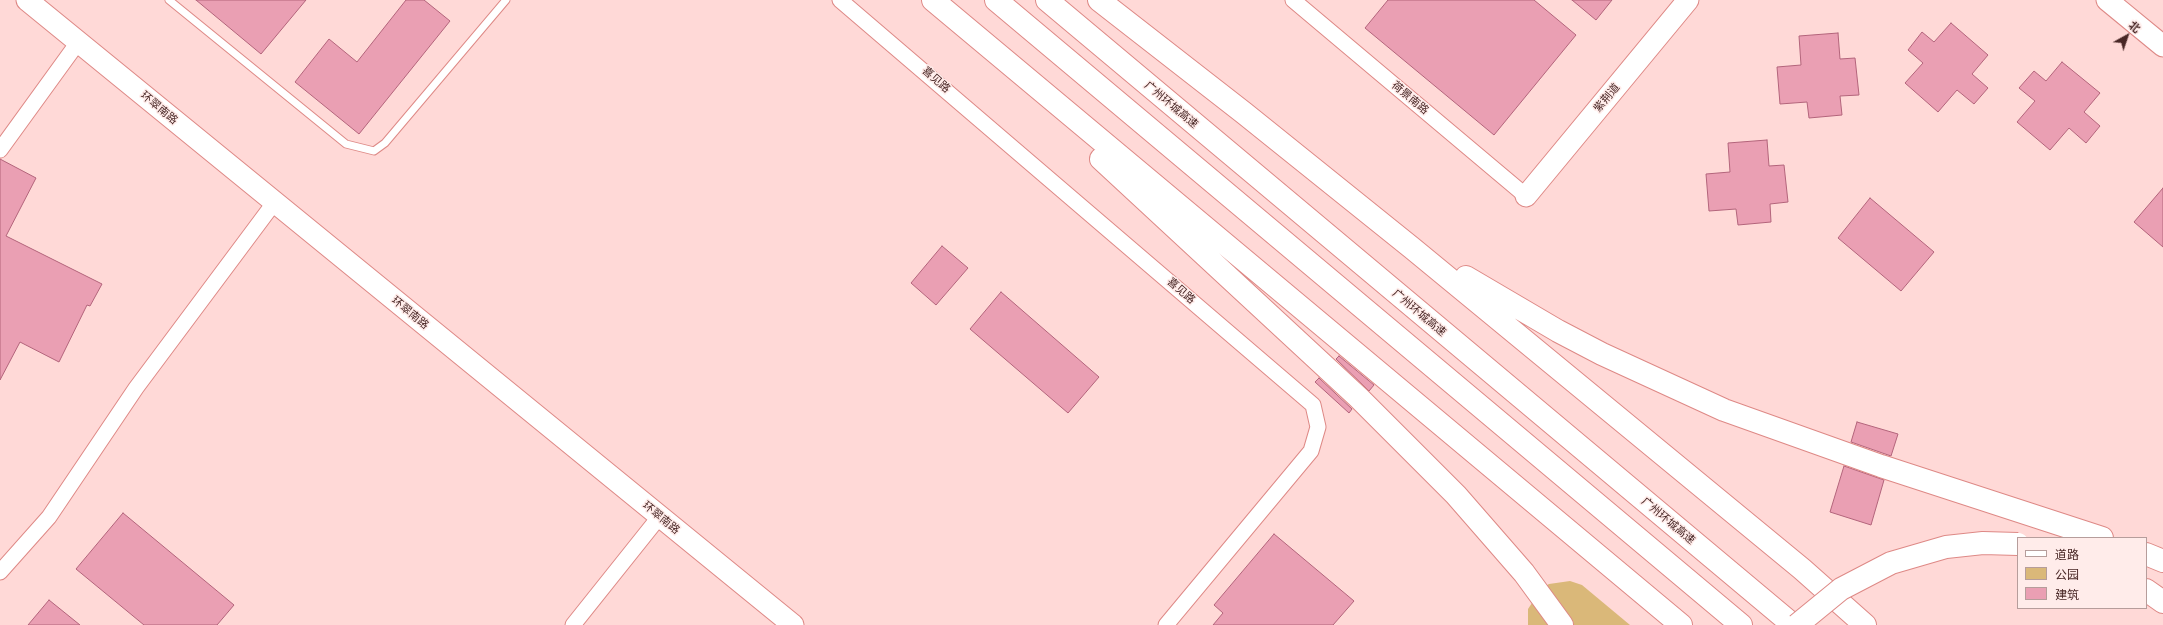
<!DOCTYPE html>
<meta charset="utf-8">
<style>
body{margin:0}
#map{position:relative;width:2163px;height:625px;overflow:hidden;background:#ffd9d7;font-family:"IBM Plex Sans","Noto Sans SC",sans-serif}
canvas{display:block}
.legend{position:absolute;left:2017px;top:537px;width:130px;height:72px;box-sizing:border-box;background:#ffecea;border:1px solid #b69d9b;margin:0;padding:5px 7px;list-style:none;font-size:12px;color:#482625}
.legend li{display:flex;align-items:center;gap:8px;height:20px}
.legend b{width:20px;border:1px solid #b69d9b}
.north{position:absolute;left:2107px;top:16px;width:40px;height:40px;-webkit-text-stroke:3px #ffecea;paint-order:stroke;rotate:40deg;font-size:11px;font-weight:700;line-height:16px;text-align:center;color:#482625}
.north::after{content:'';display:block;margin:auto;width:14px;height:18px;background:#482625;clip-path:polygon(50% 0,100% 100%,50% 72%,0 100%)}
</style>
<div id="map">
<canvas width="2163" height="625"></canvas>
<ul class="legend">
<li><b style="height:5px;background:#fff"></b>道路</li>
<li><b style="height:11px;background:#dab879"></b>公园</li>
<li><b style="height:11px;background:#ea9fb3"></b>建筑</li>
</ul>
<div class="north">北</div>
</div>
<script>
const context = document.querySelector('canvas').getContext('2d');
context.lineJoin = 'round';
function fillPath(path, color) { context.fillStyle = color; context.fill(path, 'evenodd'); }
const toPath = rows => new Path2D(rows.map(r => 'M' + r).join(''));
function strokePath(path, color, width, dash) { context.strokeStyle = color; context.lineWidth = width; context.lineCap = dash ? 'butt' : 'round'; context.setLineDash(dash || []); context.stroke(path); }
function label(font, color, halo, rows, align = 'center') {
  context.font = font + ' "IBM Plex Sans","Noto Sans SC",sans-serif'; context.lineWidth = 3; context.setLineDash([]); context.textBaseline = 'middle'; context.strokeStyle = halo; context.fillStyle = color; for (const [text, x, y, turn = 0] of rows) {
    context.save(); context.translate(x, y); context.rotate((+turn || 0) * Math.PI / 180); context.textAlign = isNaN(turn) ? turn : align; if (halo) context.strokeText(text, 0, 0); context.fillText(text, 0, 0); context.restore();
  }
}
fillPath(toPath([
 [1570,581,1582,585,1630,625,1528,625,1528,609,1542,588,1549,584]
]), '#dab879');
const building = toPath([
 [196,0,306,0,261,54,196,0],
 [406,0,424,0,450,21,359,134,295,82,329,39,357,62,406,0],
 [1388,0,1534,0,1576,35,1494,135,1365,28,1388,0],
 [1572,0,1612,0,1596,20,1572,0],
 [1951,23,1988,55,1972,74,1988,88,1974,104,1957,90,1938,112,1905,83,1923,63,1908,50,1922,32,1934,42,1951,23],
 [1838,33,1840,59,1855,58,1859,95,1840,96,1842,115,1809,118,1807,102,1780,104,1777,67,1801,65,1799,36,1838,33],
 [2062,62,2100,93,2084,112,2100,126,2086,143,2069,128,2050,150,2017,122,2035,101,2019,88,2034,71,2046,81,2062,62],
 [1767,140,1769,166,1784,165,1788,202,1770,204,1771,222,1738,225,1736,209,1709,211,1706,174,1730,172,1728,143,1767,140],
 [0,159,36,178,6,236,102,284,90,306,87,305,59,362,20,342,0,380,0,159],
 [2163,188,2163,247,2134,222,2163,188],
 [1870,198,1934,252,1901,291,1838,238,1870,198],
 [942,246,968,268,936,305,911,283,942,246],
 [1001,292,1099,377,1068,413,970,329,1001,292],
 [1339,356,1374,385,1369,391,1336,359,1339,356],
 [1319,378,1352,409,1349,413,1315,382,1319,378],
 [1857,422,1898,434,1891,456,1851,442,1857,422],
 [1844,466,1884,480,1871,525,1830,512,1844,466],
 [123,513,234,605,217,625,144,625,76,569,123,513],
 [1274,534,1354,601,1333,625,1213,625,1223,613,1214,605,1274,534],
 [49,600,80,625,28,625,49,600]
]);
fillPath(building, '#ea9fb3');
strokePath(building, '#b3647b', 1);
const lane = toPath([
 [169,0,346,144,374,151,385,143,506,0]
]);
const street = toPath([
 [840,0,1313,405,1318,427,1311,451,1166,625],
 [1293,0,1526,196],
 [0,150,79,41],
 [0,572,49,517,136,388,274,203],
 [573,625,660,516]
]);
const secondary = toPath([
 [27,0,793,625],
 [2107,0,2163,46],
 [1526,196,1688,0]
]);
const highway = toPath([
 [933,0,1681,625],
 [996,0,1741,625],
 [1047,0,1793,625],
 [1099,0,1244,113,1412,248,1802,569,1865,625],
 [1101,159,1358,397,1456,495,1524,573,1562,625],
 [1466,277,1558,331,1602,354,1724,410,1881,466,2102,538],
 [2146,554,2163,561],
 [2146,590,2163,602]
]);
strokePath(lane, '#de8986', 9);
strokePath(street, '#de8986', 17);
strokePath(secondary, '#de8986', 23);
strokePath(highway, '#de8986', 24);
strokePath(lane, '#fff', 7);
strokePath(street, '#fff', 15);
strokePath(secondary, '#fff', 21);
strokePath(highway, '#fff', 22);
const highwayBridge = toPath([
 [1797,625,1841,589,1891,563,1946,547,1983,543,2018,544]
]);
strokePath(highwayBridge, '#de8986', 24, []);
strokePath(highwayBridge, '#fff', 22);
label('11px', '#482625', '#ffecea', [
 ["喜见路",936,80,41],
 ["荷景南路",1410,98,40],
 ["紫荆道",1607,98,-50],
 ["广州环城高速",1171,105,40],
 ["环翠南路",159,108,40],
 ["喜见路",1181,291,41],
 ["环翠南路",410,313,39],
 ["广州环城高速",1419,313,40],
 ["环翠南路",661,518,39],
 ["广州环城高速",1668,521,40]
]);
</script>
